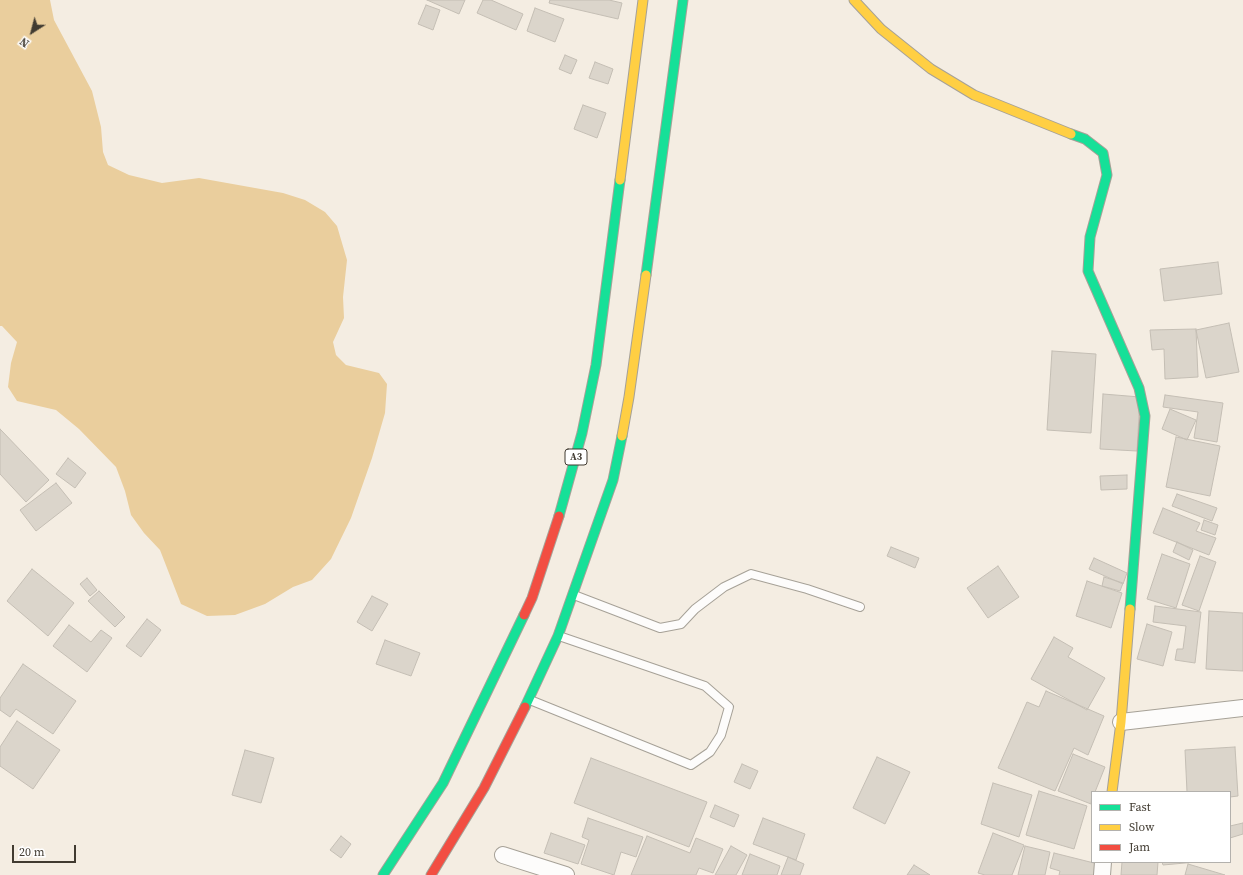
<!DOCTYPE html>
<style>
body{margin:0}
#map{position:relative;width:1243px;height:875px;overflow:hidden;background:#f4ede2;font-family:"Source Serif 4",serif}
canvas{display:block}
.legend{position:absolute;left:1091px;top:791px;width:140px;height:72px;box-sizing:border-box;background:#fff;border:1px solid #b3b1ad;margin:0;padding:5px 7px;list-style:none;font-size:12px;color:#413b31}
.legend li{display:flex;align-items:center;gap:8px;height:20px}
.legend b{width:20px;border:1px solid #b3b1ad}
.north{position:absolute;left:12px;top:12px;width:40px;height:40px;-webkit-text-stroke:3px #fff;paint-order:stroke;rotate:216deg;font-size:11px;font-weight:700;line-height:16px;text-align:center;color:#413b31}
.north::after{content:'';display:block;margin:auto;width:14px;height:18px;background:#413b31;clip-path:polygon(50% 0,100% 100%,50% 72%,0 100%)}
.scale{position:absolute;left:12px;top:845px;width:64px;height:18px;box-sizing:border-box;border:2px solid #413b31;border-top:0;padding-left:5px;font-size:12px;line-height:14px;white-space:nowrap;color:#413b31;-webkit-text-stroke:3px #fff;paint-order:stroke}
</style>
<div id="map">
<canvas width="1243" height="875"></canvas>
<ul class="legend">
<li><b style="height:5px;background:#16e098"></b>Fast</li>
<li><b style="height:5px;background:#ffcf43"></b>Slow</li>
<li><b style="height:5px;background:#f24e42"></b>Jam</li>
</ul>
<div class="north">N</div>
<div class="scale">20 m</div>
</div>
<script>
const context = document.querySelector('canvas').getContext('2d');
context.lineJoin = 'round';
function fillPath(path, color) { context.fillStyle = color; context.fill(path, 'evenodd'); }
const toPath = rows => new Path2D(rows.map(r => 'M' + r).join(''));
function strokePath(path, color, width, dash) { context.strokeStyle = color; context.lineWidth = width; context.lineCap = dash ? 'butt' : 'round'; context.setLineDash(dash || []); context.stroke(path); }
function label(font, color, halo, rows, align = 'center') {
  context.font = font + ' "Source Serif 4",serif'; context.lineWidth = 3; context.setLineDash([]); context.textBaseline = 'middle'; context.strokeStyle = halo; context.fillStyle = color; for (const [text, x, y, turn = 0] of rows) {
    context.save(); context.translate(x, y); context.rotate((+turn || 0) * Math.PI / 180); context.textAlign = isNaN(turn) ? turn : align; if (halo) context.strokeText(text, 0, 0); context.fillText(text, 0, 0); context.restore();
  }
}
fillPath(toPath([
 [0,0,50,0,54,20,92,91,101,127,103,152,108,165,129,175,162,183,199,178,283,193,305,200,325,212,337,226,347,260,343,297,344,318,333,342,336,355,346,365,379,373,387,384,385,413,372,458,351,518,331,559,312,580,293,587,265,604,235,615,207,616,181,604,160,550,144,533,131,515,125,491,116,467,79,429,56,410,17,401,8,387,11,363,17,342,2,326,0,326]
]), '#eace9d');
const building = toPath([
 [427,0,465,0,459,14,427,0],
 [483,0,491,0,523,14,516,30,477,13,483,0],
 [550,0,609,0,622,3,618,19,549,3,550,0],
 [426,5,440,10,433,30,418,24,426,5],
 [535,8,564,19,555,42,527,31,535,8],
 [565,55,577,60,571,74,559,69,565,55],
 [595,62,613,69,608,84,589,78,595,62],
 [583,105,606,113,597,138,574,129,583,105],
 [1218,262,1222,294,1164,301,1160,269,1218,262],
 [1229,323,1239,372,1206,378,1196,330,1229,323],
 [1196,329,1198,377,1165,379,1164,349,1152,350,1150,330,1196,329],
 [1052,351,1096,354,1091,433,1047,430,1052,351],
 [1103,394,1140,397,1137,451,1100,449,1103,394],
 [1165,395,1223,403,1217,442,1194,438,1198,412,1163,407,1165,395],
 [1170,409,1196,420,1187,440,1162,429,1170,409],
 [0,429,49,480,26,502,0,474,0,429],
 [1176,437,1220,446,1210,496,1166,487,1176,437],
 [68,458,86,473,75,488,56,474,68,458],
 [1127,475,1127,489,1101,490,1100,476,1127,475],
 [56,483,72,503,36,531,20,510,56,483],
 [1177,494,1217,508,1212,521,1172,506,1177,494],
 [1163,508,1200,523,1196,531,1216,538,1209,555,1153,533,1163,508],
 [1204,520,1218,525,1215,535,1201,530,1204,520],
 [1177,542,1193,550,1189,560,1173,552,1177,542],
 [891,547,919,558,915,568,887,556,891,547],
 [1162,554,1190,564,1176,608,1147,599,1162,554],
 [1200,556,1216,562,1199,611,1182,605,1200,556],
 [1094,558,1127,573,1123,584,1089,569,1094,558],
 [998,566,1019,597,988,618,967,588,998,566],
 [32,569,74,603,48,636,7,601,32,569],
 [1104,577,1123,583,1120,591,1102,586,1104,577],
 [87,578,97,590,90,596,80,584,87,578],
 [1087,581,1122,593,1111,628,1076,616,1087,581],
 [99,591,125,617,115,627,88,601,99,591],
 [372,596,388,604,372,631,357,622,372,596],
 [1155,606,1201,612,1195,663,1175,660,1177,649,1183,649,1186,626,1153,622,1155,606],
 [1209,611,1243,613,1243,671,1206,669,1209,611],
 [147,619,161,630,141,657,126,646,147,619],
 [1147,624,1172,632,1163,666,1137,659,1147,624],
 [69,625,91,642,101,630,112,638,87,672,53,646,69,625],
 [1054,637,1073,648,1068,657,1105,678,1087,710,1031,679,1054,637],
 [385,640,420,653,411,676,376,664,385,640],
 [23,664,76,701,53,734,16,709,10,717,0,710,0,698,23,664],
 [1046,691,1104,716,1088,755,1074,748,1055,791,998,768,1027,702,1039,707,1046,691],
 [17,721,60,750,33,789,0,766,0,747,17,721],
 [1235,747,1238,796,1230,797,1230,792,1187,792,1185,750,1235,747],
 [245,750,274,758,261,803,232,795,245,750],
 [1073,754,1105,767,1095,792,1092,792,1091,804,1058,791,1073,754],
 [877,757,910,772,885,824,853,808,877,757],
 [591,758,707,802,689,847,574,803,591,758],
 [742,764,758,771,750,789,734,782,742,764],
 [993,783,1032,795,1019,837,981,824,993,783],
 [1039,791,1087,806,1074,849,1026,835,1039,791],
 [715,805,739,815,734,827,710,817,715,805],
 [588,818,643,837,636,857,621,852,614,875,581,864,589,840,582,837,588,818],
 [763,818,805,834,796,860,753,844,763,818],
 [1243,823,1243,834,1230,838,1230,826,1243,823],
 [551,833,585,845,578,864,544,853,551,833],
 [993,833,1024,845,1012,875,985,875,978,873,993,833],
 [341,836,351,844,341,858,330,850,341,836],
 [647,836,690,853,696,838,723,849,713,873,699,868,696,875,631,875,647,836],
 [731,846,747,855,736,875,715,875,731,846],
 [1025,846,1050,852,1045,875,1018,875,1025,846],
 [1054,853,1098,864,1095,875,1059,875,1060,871,1050,868,1054,853],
 [750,854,780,866,777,875,742,875,750,854],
 [788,857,804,864,800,875,781,875,788,857],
 [1122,862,1158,862,1157,875,1121,875,1122,862],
 [1162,862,1196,862,1163,865,1162,862],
 [1188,864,1225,875,1185,875,1188,864],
 [914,865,930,875,907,875,914,865]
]);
fillPath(building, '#dbd5cb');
strokePath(building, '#c4beb4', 1);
const lane = toPath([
 [574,595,660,628,681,624,695,609,724,587,751,574,807,589,860,607],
 [530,700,691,765,710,752,721,735,729,707,705,686,559,636]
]);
const street = toPath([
 [1121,722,1243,708],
 [503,855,566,875],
 [1102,875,1103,862]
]);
const fast = toPath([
 [1071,134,1085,139,1103,153,1107,175,1090,237,1088,271,1139,388,1145,416,1130,609],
 [646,275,683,0],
 [559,516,582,433,596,365,620,180],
 [525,707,558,636,613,480,622,436],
 [383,875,443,783,524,615]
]);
const slow = toPath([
 [854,0,881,29,931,69,974,95,1071,134],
 [620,180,643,0],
 [622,436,629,397,646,275],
 [1112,792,1121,722,1130,609]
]);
const jam = toPath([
 [524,615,532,598,559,516],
 [431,875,484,788,525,707]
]);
strokePath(lane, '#a6a197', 10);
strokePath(street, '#a6a197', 18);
strokePath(fast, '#a6a197', 11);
strokePath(slow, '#a6a197', 11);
strokePath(jam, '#a6a197', 11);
strokePath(lane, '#fdfcfb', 8);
strokePath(street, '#fdfcfb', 16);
strokePath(fast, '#16e098', 9);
strokePath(slow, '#ffcf43', 9);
strokePath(jam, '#f24e42', 9);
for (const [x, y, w] of [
 [576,457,22]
]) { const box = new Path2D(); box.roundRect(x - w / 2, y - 8, w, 16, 3); context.fillStyle = '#fff'; context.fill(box); strokePath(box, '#413b31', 1); }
label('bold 10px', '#413b31', null, [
 ["A3",576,457]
]);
</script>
